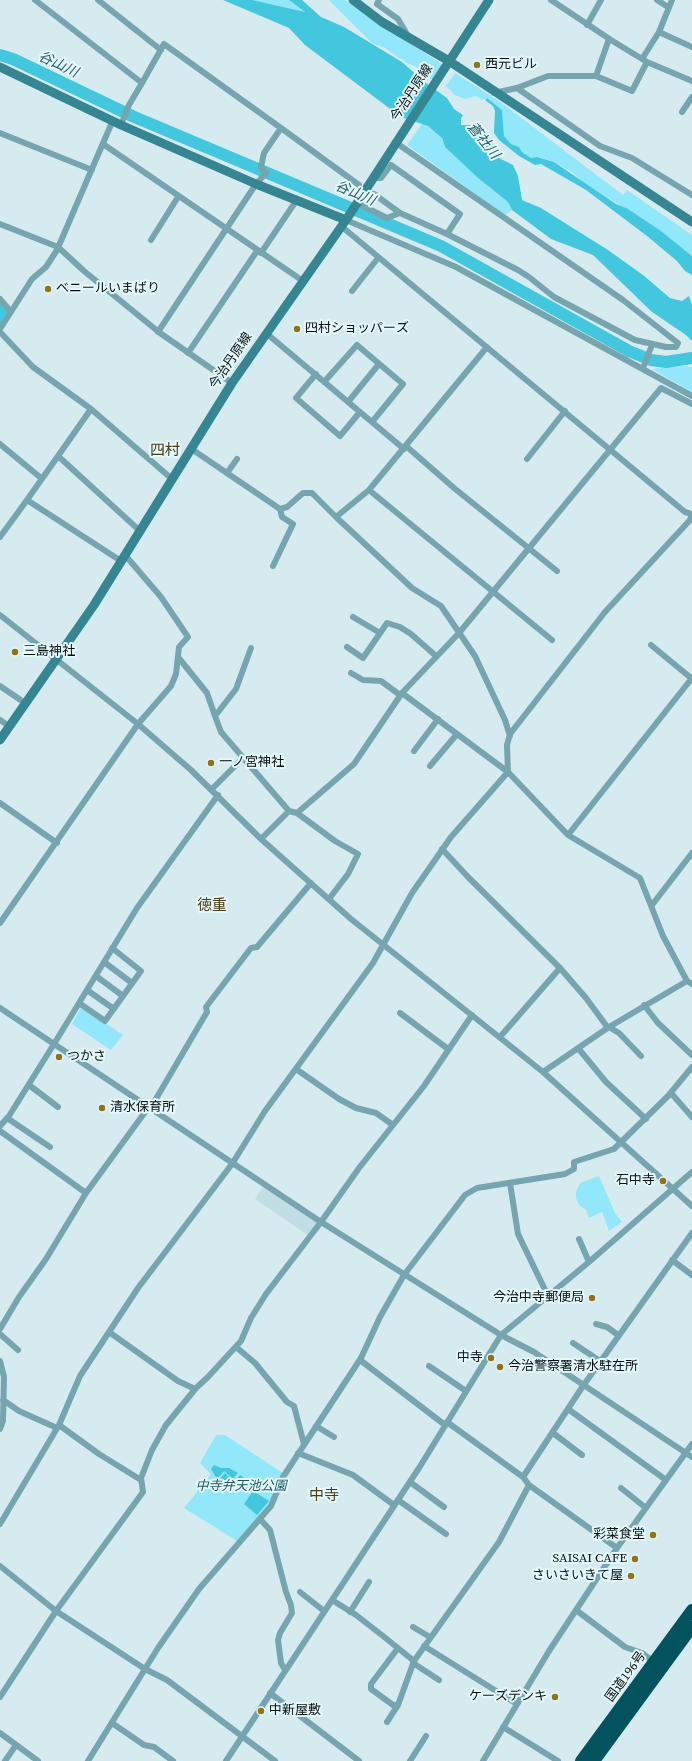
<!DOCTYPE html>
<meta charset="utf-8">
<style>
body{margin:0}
canvas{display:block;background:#d6ebf0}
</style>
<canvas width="692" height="1761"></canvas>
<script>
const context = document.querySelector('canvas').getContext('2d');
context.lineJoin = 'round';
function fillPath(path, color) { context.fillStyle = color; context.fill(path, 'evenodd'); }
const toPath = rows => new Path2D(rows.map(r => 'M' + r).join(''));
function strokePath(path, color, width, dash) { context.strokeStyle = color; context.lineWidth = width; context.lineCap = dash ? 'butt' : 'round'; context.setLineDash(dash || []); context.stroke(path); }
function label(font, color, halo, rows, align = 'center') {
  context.font = font + ' "Source Serif 4","Noto Sans JP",serif'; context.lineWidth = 4; context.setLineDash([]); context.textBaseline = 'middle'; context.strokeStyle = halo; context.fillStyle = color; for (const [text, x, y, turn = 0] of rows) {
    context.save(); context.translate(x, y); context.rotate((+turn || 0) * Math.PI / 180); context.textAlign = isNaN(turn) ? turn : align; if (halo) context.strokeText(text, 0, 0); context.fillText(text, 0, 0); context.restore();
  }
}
fillPath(toPath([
 [263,1187,318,1223,309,1236,255,1199]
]), '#c0dee4');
fillPath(toPath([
 [252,0,289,0,306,13,273,6],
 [329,0,345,0,443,65,432,80,416,67,405,62,385,48,372,43],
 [455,73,499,101,623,195,627,190,692,235,692,256,661,231,584,183,573,173,554,162,538,157,531,158,522,152,518,147,511,144,504,137,502,110,487,98,482,100,476,96,465,99,455,95,446,86],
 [424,123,432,130,440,134,445,147,478,178,508,202,512,210,505,215,407,145,422,124],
 [683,366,692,367,692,392,652,369],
 [83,1008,123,1035,111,1050,72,1024,80,1009],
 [599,1176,615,1213,622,1222,609,1231,602,1212,589,1218,586,1210,579,1205,576,1198,576,1192,580,1183],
 [216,1435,225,1435,283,1473,270,1505,237,1541,184,1508,211,1474,200,1463]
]), '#92e8fa');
fillPath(toPath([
 [223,0,252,0,305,12,289,0,302,0,321,17,344,27,402,62,426,83,447,98,454,109,463,115,461,118,461,125,475,125,490,137,499,158,513,165,518,176,522,200,541,208,608,250,643,275,670,298,682,301,689,296,692,305,692,341,686,335,652,312,593,255,551,239,512,210,508,202,478,178,445,147,442,138,428,126,401,117,305,45,289,28],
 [487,98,502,110,504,136,511,144,519,147,522,152,531,158,537,157,554,162,616,204,628,209,661,231,692,256,692,275,685,271,677,261,647,236,586,190,541,164,535,165,519,156,499,140,494,133,495,111,493,106,485,100],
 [214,1465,221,1468,229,1468,238,1473,233,1479,224,1471,217,1479,211,1469],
 [225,1473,231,1479,228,1482,232,1485,240,1475,250,1482,248,1493,245,1491,248,1488,245,1485,241,1488,241,1491,239,1490,236,1493,218,1481],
 [253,1491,269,1501,257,1515,244,1504]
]), '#43c7df');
strokePath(toPath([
 [0,55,13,59,132,116,441,246,629,351,651,360,666,362,692,358],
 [0,307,4,313,0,320]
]), '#43c7df', 12);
strokePath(toPath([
 [35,0,142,83,129,105,121,125],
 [98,0,161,50],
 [379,0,377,4,398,19,408,36],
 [551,0,611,40,647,62,692,81],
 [657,0,668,7],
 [587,25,601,0],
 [659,32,692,47],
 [642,59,659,32,672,0],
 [596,76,609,39],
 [142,83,164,44,281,128,264,153,261,167,266,173,256,184,158,332],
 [517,88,600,146,632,158,692,195],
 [494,93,517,88,548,76,596,76,632,91,647,62],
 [682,112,692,97],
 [281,128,359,185],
 [0,133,92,170],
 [395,142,623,300,678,343,676,347,666,347,635,340,554,297,529,277,518,270,447,234],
 [103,144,303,281],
 [373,178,381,178,391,165,460,214,447,234,400,213,374,194],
 [357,203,387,218,400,213],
 [346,220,456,267,692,396],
 [0,224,58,247,84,271,160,333,232,383],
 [341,226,685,512,692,514],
 [151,240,178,197],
 [261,253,296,201],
 [352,291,378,258],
 [0,299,11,312],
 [0,329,32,279,46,267,57,250,113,120],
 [0,332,33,367,91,409,172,479],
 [266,333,404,449],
 [188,353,257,251],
 [643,368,652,345],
 [316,374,296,398,340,436,360,412],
 [324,382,357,345,403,384,372,422],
 [348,402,379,364],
 [0,444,41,478],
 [406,446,454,488,557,571],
 [190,448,280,509,287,507,303,493,312,493,336,517,369,490,487,347],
 [58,456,91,409],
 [527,459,565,411],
 [227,473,237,459],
 [369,490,552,640],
 [336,517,412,588,441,606,475,656,505,720,510,736],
 [0,537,27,500],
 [121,561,27,500,58,456,140,531],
 [273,566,293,524,282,517,280,509],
 [0,615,138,724,191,770,261,839,351,919,543,1072,692,1206],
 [353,617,380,633],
 [651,645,691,678],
 [347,647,363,658,387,623,400,627,411,634,436,656],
 [251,648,236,689,215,716,221,732,289,811],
 [178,657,207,693,215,716],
 [351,673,363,680,381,681,400,695],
 [0,686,25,703],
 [402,693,508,772,568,835,640,878,663,936,687,981,692,984],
 [0,720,9,726],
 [414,751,438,719],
 [430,766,457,734],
 [212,789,243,758],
 [0,803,57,843],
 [297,813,335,841,358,854,348,874,329,899],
 [568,835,692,678],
 [261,839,289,811,297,813,354,764,402,693,459,633,661,388,692,404],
 [442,849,469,878,560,968,586,998,608,1028],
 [652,905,692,853],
 [0,923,138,724,171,686,176,674,179,647,188,637,161,597,125,555],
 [104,962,132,983],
 [96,976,123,996],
 [87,990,114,1009],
 [79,1003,105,1021,141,971,112,948],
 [644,1005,658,1023,692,1055],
 [0,1008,321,1222,501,1335,534,1352,692,1457],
 [400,1013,448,1049],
 [609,1027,619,1033,641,1056],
 [500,1037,560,968],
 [578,1048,606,1082,646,1119],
 [296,1069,339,1099,356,1108,376,1113,393,1125],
 [543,1072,609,1027,687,981],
 [29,1085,58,1107],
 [671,1093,692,1117],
 [150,1109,207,1012,206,1007,251,948,257,947,311,883],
 [7,1118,50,1147],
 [0,1126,9,1116,54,1044,137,908,218,795],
 [0,1131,86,1193],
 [510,1183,518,1234,548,1296],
 [579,1239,589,1262],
 [672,1260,692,1275],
 [596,1324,607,1327,618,1335],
 [0,1329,19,1297,46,1259,86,1193,148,1108],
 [109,1332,178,1381,195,1389],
 [0,1334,18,1350],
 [573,1343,600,1361],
 [236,1347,255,1363,287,1402,294,1406,304,1444],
 [360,1360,445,1425],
 [0,1361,4,1377,3,1421,0,1429],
 [429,1366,466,1391],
 [3,1400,19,1411,57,1428],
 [568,1409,666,1480],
 [447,1422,523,1477,529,1485,617,1548],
 [59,1425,99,1454,141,1480],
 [316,1426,334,1437],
 [553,1433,582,1455],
 [298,1453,353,1475,394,1505],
 [523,1477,583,1386,692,1233],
 [410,1482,444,1507],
 [621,1488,646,1508],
 [398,1500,446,1534],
 [260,1519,270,1530,286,1592,291,1605,292,1613,280,1633,278,1640,281,1663,285,1670],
 [0,1524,59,1425,80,1376,138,1288,232,1164,265,1111,373,963,412,893,451,837,508,772,507,745,510,734,605,612,690,520,692,514],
 [0,1566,56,1611,145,1669,167,1680,275,1761],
 [300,1592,324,1611],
 [332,1600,356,1615,383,1636,414,1661,398,1705,393,1705,371,1689,371,1684,398,1648],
 [576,1610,625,1647,642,1653,654,1662],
 [350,1612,369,1582],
 [413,1627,430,1637],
 [424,1646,517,1704],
 [414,1661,499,1542,529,1485],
 [413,1663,439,1680],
 [270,1693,359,1761],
 [0,1697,56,1611,143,1492,141,1478,152,1450,166,1425,196,1388,208,1377,241,1341,251,1318,266,1294,321,1222,359,1168,424,1086,472,1015],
 [387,1722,398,1705],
 [112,1723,144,1745,154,1747,173,1761],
 [503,1727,558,1761],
 [0,1733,38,1761],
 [5,1761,16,1745],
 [88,1761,158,1648,199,1589,271,1506,283,1477,361,1358,380,1317,404,1275,465,1195,477,1188,565,1174,574,1169,574,1162,614,1149,668,1096,692,1067],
 [226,1761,419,1468,501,1335,589,1262,692,1172],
 [410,1761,426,1736],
 [483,1761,549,1651,617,1548,692,1444]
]), '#76a5af', 6);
strokePath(toPath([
 [353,0,382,22,449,61,692,222],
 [0,67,121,125,256,184,346,220],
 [0,740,94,605,232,383,348,217,489,0]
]), '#368593', 9);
strokePath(toPath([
 [581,1761,692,1610],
 [594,1761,692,1627]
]), '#03535f', 12);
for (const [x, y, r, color] of [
 [477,65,4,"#927117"],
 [48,289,4,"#927117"],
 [297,329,4,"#927117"],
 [15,652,4,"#927117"],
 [211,763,4,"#927117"],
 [59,1057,4,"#927117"],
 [102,1108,4,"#927117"],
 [663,1181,4,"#927117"],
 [592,1298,4,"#927117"],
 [491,1358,4,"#927117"],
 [500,1367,4,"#927117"],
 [653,1535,4,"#927117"],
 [635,1559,4,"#927117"],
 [631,1576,4,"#927117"],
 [555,1697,4,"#927117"],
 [261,1711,4,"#927117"]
]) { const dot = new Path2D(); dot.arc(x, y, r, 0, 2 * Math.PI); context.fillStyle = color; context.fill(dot); strokePath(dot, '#e3f9fd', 1.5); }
label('13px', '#080f10', '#e3f9fd', [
 ["西元ビル",485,65],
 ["べニールいまばり",56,289],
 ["四村ショッパーズ",305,329],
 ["三島神社",23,652],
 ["一ノ宮神社",219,763],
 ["つかさ",67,1057],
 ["清水保育所",110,1108],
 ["石中寺",655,1181,"right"],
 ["今治中寺郵便局",584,1298,"right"],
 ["中寺",483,1358,"right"],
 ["今治警察署清水駐在所",508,1367],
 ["彩菜食堂",645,1535,"right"],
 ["SAISAI CAFE",627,1559,"right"],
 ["さいさいきて屋",623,1576,"right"],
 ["ケーズデンキ",547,1697,"right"],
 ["中新屋敷",269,1711]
], 'left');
label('13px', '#080f10', '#e3f9fd', [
 ["今治丹原線",412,93,-57],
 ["今治丹原線",231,361,-56],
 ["国道196号",626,1677,-54]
]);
label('italic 13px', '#225862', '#e3f9fd', [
 ["中寺弁天池公園",241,1487]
]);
label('italic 14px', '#2a5f69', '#e3f9fd', [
 ["谷山川",58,65,25],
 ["蒼社川",483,141,51],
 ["谷山川",355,194,23]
]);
label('15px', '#4c3c14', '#e3f9fd', [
 ["四村",165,451],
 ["徳重",212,906],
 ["中寺",324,1496]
]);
</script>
